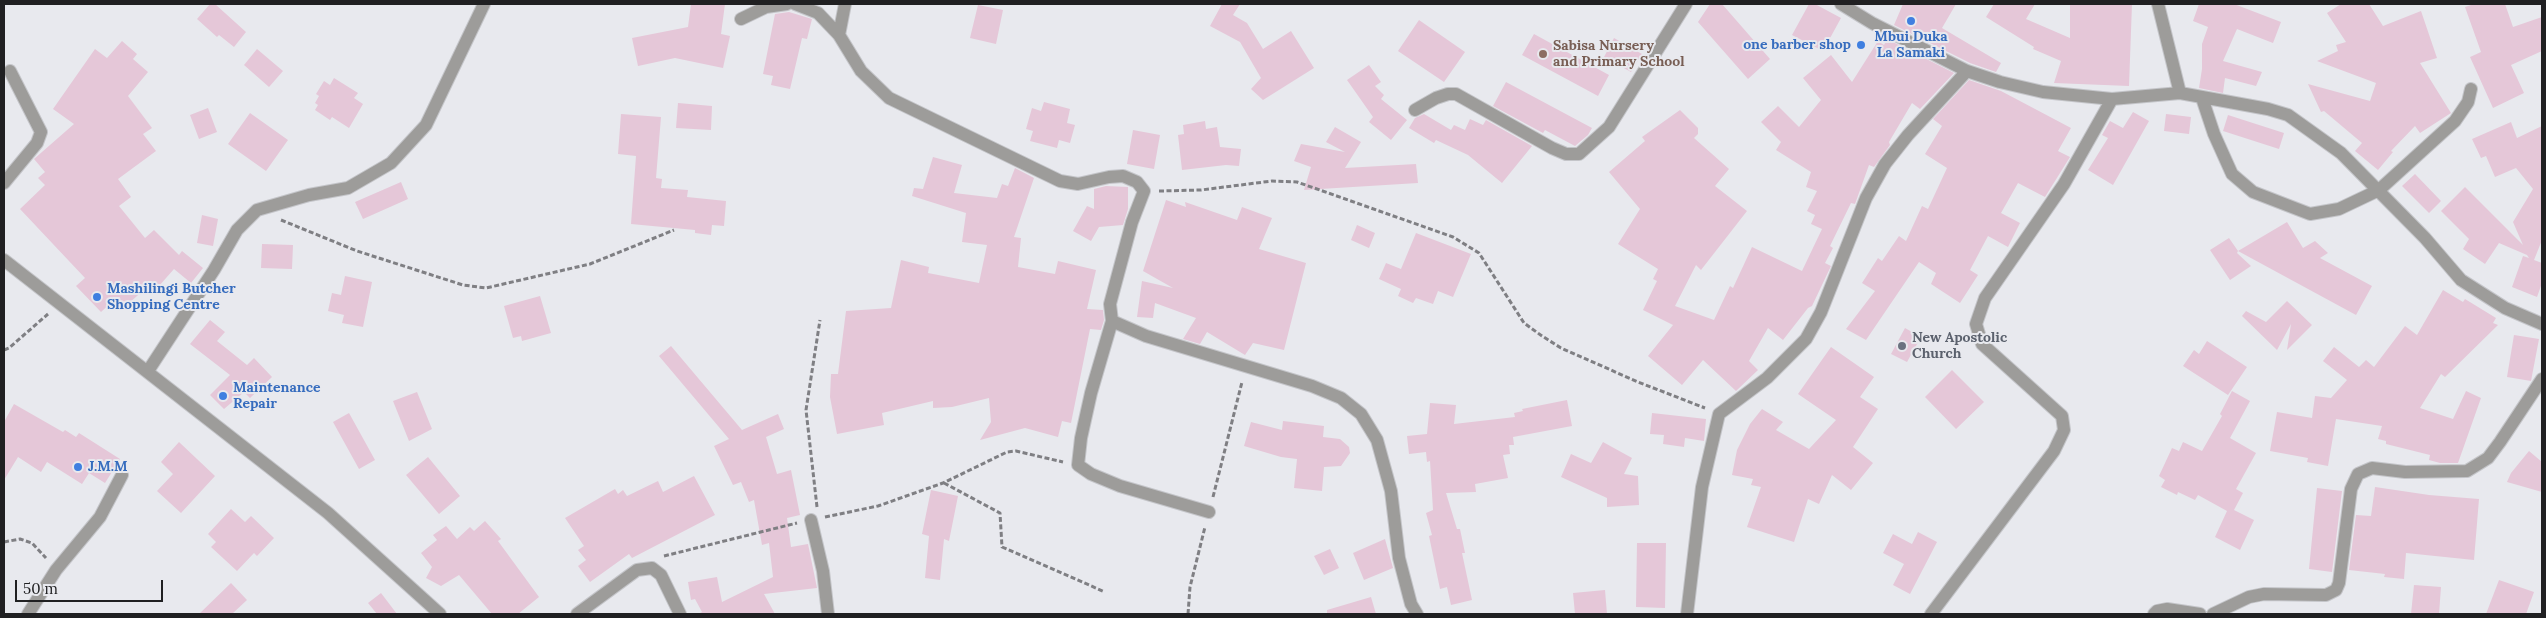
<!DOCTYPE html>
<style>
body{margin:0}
#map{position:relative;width:2546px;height:618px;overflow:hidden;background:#e8e9ee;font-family:Lora,serif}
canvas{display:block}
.frame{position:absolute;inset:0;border:5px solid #202022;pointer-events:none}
.scale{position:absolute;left:15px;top:580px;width:148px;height:22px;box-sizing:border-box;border:2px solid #202022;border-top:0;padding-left:6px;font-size:15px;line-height:18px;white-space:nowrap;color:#202022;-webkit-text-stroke:4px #e8e9ee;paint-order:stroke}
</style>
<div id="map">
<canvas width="2546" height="618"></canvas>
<div class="frame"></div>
<div class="scale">50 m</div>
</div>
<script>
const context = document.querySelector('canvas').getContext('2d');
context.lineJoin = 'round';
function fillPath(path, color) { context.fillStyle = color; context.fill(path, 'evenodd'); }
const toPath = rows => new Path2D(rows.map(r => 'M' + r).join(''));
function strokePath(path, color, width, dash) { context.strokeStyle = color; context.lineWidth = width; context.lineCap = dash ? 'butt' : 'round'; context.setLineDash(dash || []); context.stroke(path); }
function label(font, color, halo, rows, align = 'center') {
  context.font = font + ' Lora,serif'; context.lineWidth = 4; context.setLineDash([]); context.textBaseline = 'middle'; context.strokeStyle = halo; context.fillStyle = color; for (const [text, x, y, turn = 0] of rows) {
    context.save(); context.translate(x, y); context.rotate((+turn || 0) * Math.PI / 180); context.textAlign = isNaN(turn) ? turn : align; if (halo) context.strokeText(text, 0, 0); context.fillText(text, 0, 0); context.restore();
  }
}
fillPath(toPath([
 [210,4,215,4,246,32,234,47,219,35,217,37,197,19],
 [691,4,725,4,721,34,730,36,723,68,675,58,638,66,632,38,688,27],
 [1222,4,1240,4,1233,15,1247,23,1263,49,1291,31,1314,68,1263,100,1251,89,1261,78,1240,42,1210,26],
 [1710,4,1722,4,1770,59,1748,79,1698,22],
 [1809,4,1815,4,1841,18,1823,51,1792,35],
 [1903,4,1956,4,1942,28,2001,63,1996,72,1970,63,1894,25],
 [1994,4,2035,4,2026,19,2070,38,2070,4,2132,4,2129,86,2054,83,2061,61,2033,49,2034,47,1986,17],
 [2199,4,2234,4,2281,22,2273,43,2237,29,2223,61,2262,72,2256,86,2225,78,2223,93,2199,88,2202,69,2202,44,2208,27,2193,21],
 [2341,4,2369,4,2383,26,2421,11,2437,58,2420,63,2451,113,2420,133,2415,126,2391,151,2393,152,2378,170,2355,151,2362,143,2324,111,2321,112,2308,84,2370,101,2376,83,2317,61,2338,51,2336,45,2346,42,2327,13],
 [2474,4,2505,4,2513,27,2542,17,2542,51,2511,65,2524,93,2493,108,2470,57,2481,52,2465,7],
 [978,5,1003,10,996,44,970,38],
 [789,12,812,19,807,39,802,38,790,89,771,85,773,76,763,74,775,14],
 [1419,20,1465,52,1444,82,1398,51],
 [1534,34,1609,75,1598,96,1522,55],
 [1614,38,1642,54,1631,72,1604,57],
 [1887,39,1954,73,1920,109,1912,103,1889,142,1890,145,1874,167,1869,165,1855,204,1851,203,1830,246,1833,248,1825,263,1831,266,1812,306,1808,308,1783,340,1768,328,1749,361,1758,370,1736,391,1703,360,1682,385,1648,356,1673,325,1643,310,1657,281,1653,279,1658,269,1618,244,1640,209,1609,172,1645,141,1642,137,1680,110,1698,128,1698,134,1694,138,1729,169,1715,186,1747,211,1701,270,1696,265,1675,306,1714,320,1730,286,1733,288,1752,247,1802,271,1822,229,1811,224,1815,215,1807,211,1817,191,1806,187,1811,172,1776,150,1781,142,1761,122,1778,106,1799,127,1821,100,1803,78,1831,55,1852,82,1878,41,1884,45],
 [122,41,137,54,133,59,148,72,128,96,152,128,143,134,156,151,118,179,131,197,119,206,145,238,154,230,179,255,182,251,203,268,191,283,174,269,151,295,145,289,121,310,113,301,101,312,76,286,85,278,20,209,45,185,38,178,45,172,34,159,74,124,53,109,95,49,107,58],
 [257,49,283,71,269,87,244,65],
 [1369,65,1381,82,1375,86,1384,95,1381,99,1407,120,1391,140,1369,122,1373,117,1347,80],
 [334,78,358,93,354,98,363,104,349,128,332,117,330,120,315,110,318,105,315,103,319,96,316,94,324,81,330,85],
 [1969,80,2001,91,2071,128,2058,151,2070,157,2045,197,2018,183,2001,213,2020,223,2008,247,1988,236,1970,270,1978,275,1960,303,1931,284,1936,273,1919,262,1866,340,1846,329,1875,291,1862,283,1878,258,1882,261,1899,236,1906,241,1922,206,1928,209,1947,168,1925,154,1942,126,1933,119],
 [1506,82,1592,128,1588,135,1575,146,1545,130,1543,133,1493,106],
 [1044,102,1070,109,1067,123,1075,125,1070,143,1059,140,1057,148,1030,141,1033,131,1026,129,1032,108,1041,111],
 [678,103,712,106,711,130,676,128],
 [208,108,217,132,199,139,190,115],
 [2133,112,2149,121,2113,185,2088,170,2108,138,2102,135,2110,121,2123,128],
 [250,113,288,140,266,171,228,144],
 [621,114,661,117,656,178,662,179,661,188,688,190,687,197,726,201,724,226,712,225,711,235,695,233,695,230,631,224,636,156,618,154],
 [1424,114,1451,130,1454,125,1465,130,1470,119,1483,125,1486,120,1532,146,1502,183,1468,155,1436,140,1434,143,1409,128,1415,118],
 [2166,114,2191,117,2189,134,2164,131],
 [2228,115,2284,133,2279,149,2223,131],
 [1205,121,1206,129,1217,127,1220,147,1241,149,1239,166,1226,165,1182,170,1178,135,1184,134,1183,125],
 [2511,122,2517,138,2542,126,2542,240,2534,260,2542,263,2542,283,2537,297,2512,287,2523,256,2529,258,2527,255,2499,243,2485,264,2463,249,2469,239,2441,211,2465,187,2523,245,2513,222,2533,189,2516,168,2495,177,2486,156,2481,158,2472,139],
 [1335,127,1361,142,1345,168,1416,164,1418,183,1304,190,1311,167,1294,161,1301,144,1345,152,1326,142],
 [1133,130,1160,135,1154,169,1127,164],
 [933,157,962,165,954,193,997,198,1002,184,1008,186,1015,168,1034,178,1014,237,1021,238,1018,267,1055,274,1058,261,1096,270,1087,309,1103,310,1104,320,1101,330,1090,329,1071,423,1062,421,1058,437,1025,428,980,440,991,422,989,398,952,407,933,408,933,401,882,413,884,425,837,434,830,397,831,374,838,374,846,311,891,308,901,260,929,267,928,273,979,283,987,245,962,242,966,213,912,196,914,188,923,189],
 [2415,174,2441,201,2429,213,2402,186],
 [401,182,408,199,363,219,355,202],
 [1106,186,1128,187,1128,209,1123,225,1099,227,1091,241,1073,231,1087,206,1094,209,1094,189],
 [1166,200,1186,207,1185,202,1237,220,1242,207,1272,218,1259,249,1306,263,1284,350,1253,343,1245,355,1207,332,1200,344,1183,339,1196,318,1155,303,1153,318,1137,317,1142,281,1173,288,1143,271],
 [202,215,218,219,213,246,197,243],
 [2287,222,2303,248,2315,241,2328,253,2320,258,2372,286,2356,315,2238,251,2237,253,2251,266,2230,280,2210,250,2229,238,2238,251],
 [1357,225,1375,233,1369,248,1351,240],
 [1416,233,1471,254,1453,297,1438,291,1433,304,1416,298,1413,303,1398,296,1401,289,1379,279,1386,263,1401,269],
 [262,244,293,245,292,269,261,268],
 [345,276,372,282,363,327,342,323,344,315,328,311,332,293,341,295],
 [2443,290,2463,302,2465,299,2496,318,2493,323,2498,325,2445,377,2441,374,2420,408,2453,419,2466,391,2481,398,2458,463,2440,463,2429,460,2430,455,2386,444,2386,441,2378,439,2382,426,2336,419,2328,466,2307,462,2308,458,2270,451,2277,412,2312,418,2315,396,2331,398,2347,380,2323,361,2334,347,2359,367,2366,360,2374,367,2405,326,2417,335],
 [540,296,551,333,522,341,521,336,513,338,504,306],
 [2287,301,2312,325,2287,350,2291,324,2277,350,2242,316,2246,311,2266,322],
 [210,320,225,332,217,341,247,365,254,358,272,377,250,398,244,392,224,409,210,395,230,375,190,344],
 [1905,328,1921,337,1907,362,1891,354],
 [2514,335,2539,339,2531,381,2507,377],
 [2207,341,2247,367,2228,395,2183,366,2194,350,2199,354],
 [671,346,742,430,778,414,784,429,766,437,777,474,791,470,800,515,787,518,791,547,808,544,817,588,764,594,775,614,698,614,702,612,695,599,691,600,688,582,717,577,722,602,773,577,769,543,762,545,754,500,749,502,741,482,733,485,714,446,729,439,659,356],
 [1831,347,1874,377,1860,397,1878,409,1853,447,1873,463,1851,490,1832,475,1819,504,1808,499,1794,542,1747,527,1761,487,1751,485,1753,479,1732,475,1737,450,1750,424,1762,409,1783,422,1776,430,1809,449,1836,420,1798,394],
 [1952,370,1984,402,1956,429,1925,397],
 [2232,391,2250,401,2230,438,2256,453,2236,489,2243,493,2234,510,2254,520,2240,550,2215,537,2227,511,2198,495,2195,500,2178,492,2177,495,2161,487,2165,480,2159,476,2172,448,2179,451,2183,442,2202,451,2222,416,2220,414],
 [417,392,432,429,409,441,393,401],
 [1567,400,1572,426,1513,437,1514,445,1509,445,1510,454,1503,455,1508,478,1475,484,1476,492,1446,493,1457,529,1460,529,1465,553,1462,553,1472,600,1451,605,1447,587,1440,589,1429,536,1432,535,1426,513,1433,510,1430,461,1427,462,1426,452,1409,454,1407,436,1427,434,1430,403,1456,405,1454,424,1515,417,1514,413,1523,411,1522,409],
 [14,404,63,432,65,430,76,437,79,433,120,459,105,483,89,473,82,484,47,462,41,472,18,457,4,480,4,422],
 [349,413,375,460,359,469,333,422],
 [1652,413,1706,419,1704,441,1685,438,1684,447,1663,444,1664,435,1650,434],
 [1283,421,1324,426,1323,437,1340,439,1349,447,1350,453,1341,466,1324,467,1322,491,1294,488,1297,459,1281,457,1244,446,1251,422,1282,430],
 [179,442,215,476,181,513,157,491,173,474,161,462],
 [1603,442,1632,458,1624,474,1638,476,1639,505,1607,507,1607,498,1561,477,1571,454,1591,463],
 [2529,451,2542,462,2542,492,2507,482,2511,473],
 [428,457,460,496,439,514,406,475],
 [694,476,715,515,632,558,629,554,590,582,578,566,586,560,578,550,584,546,565,518,615,489,618,494,623,490,627,496,658,481,663,492],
 [2375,487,2429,495,2479,499,2474,560,2406,553,2404,579,2384,577,2385,574,2349,570,2356,515,2371,516],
 [2317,488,2342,491,2332,572,2309,569],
 [931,490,958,496,949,541,944,539,940,580,925,578,929,536,922,534],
 [231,509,245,522,251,516,274,538,257,556,254,553,237,571,211,547,216,542,208,534],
 [485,521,501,539,498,541,539,597,518,614,492,614,459,575,441,586,426,578,432,567,421,553,437,540,433,535,446,526,457,539,470,527,474,531],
 [1918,532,1937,542,1910,594,1893,585,1904,564,1883,553,1893,534,1912,544],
 [1385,539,1393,568,1364,580,1353,553],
 [1637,543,1666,543,1665,608,1636,607],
 [1330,549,1339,568,1324,575,1314,556],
 [2499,580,2534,592,2526,614,2486,614],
 [231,583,247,600,232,614,199,614],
 [2414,585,2441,587,2439,614,2411,614],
 [1605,590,1607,614,1575,614,1573,593],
 [381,593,397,614,377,614,368,603],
 [1371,597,1376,614,1327,614,1327,610]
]), '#e5c7d8');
const minor = toPath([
 [795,4,818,13,839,35,861,71,889,98,1060,181,1078,184,1109,177,1123,176,1137,182,1144,191,1132,222,1110,304,1112,321,1146,336,1312,386,1341,398,1361,414,1377,440,1391,491,1399,558,1411,604,1417,614],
 [1841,4,1872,23,1967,71,2000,82,2043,92,2112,99,2180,93,2268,109,2288,115,2341,153,2425,238,2461,280,2505,308,2542,324],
 [2158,4,2180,93],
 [741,19,766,7,787,4],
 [839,35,845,4],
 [2202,98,2214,134,2232,174,2253,192,2310,214,2339,209,2379,190,2455,121,2468,102,2471,89],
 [1415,110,1436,98,1448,94,1456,94,1552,148,1566,154,1579,154,1609,127,1686,4],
 [4,183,37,143,41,132,10,71],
 [4,260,328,513,440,614],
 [1112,321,1091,393,1081,438,1078,465,1091,474,1120,486,1209,512],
 [148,371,214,270,237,230,257,210,309,195,348,188,391,163,426,125,484,4],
 [811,520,823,571,828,614],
 [28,614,56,570,100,517,122,475],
 [577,614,637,570,652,568,661,575,680,614],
 [1687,614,1702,487,1719,414,1767,378,1806,339,1821,312,1866,198,1885,164,1908,135,1967,71],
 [1931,614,2054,451,2064,430,2062,416,1982,344,1976,324,1985,298,2064,184,2112,99],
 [2154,614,2157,611,2167,609,2200,614],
 [2213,614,2249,597,2264,594,2326,595,2336,590,2339,583,2351,489,2358,474,2372,468,2405,472,2467,471,2488,458,2500,442,2542,379]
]);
strokePath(minor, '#c4c5c9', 14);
strokePath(toPath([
 [1159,191,1201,190,1272,181,1297,182,1453,237,1479,253,1524,323,1542,336,1561,348,1638,382,1705,408],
 [281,220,357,251,463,285,486,288,590,264,674,230],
 [4,350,9,348,48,314],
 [944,483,1000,513,1002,547,1105,592],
 [1213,497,1242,382],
 [817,507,806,410,820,320],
 [825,517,878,506,943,483,1007,452,1016,451,1063,462],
 [4,542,20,539,32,543,46,558],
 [664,556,797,523],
 [1188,614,1190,587,1205,527]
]), '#7f7f83', 3, [5, 2.5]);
strokePath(minor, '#9d9c9a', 12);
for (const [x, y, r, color] of [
 [1911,21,5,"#3f7fe0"],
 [1861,45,5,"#3f7fe0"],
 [1543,54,5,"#8d6e63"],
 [97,297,5,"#3f7fe0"],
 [1902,346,5,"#6b7280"],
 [223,396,5,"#3f7fe0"],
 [78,467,5,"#3f7fe0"]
]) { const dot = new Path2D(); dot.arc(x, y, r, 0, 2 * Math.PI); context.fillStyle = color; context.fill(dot); strokePath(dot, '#e8e9ee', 2); }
label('bold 14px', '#366cbe', '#e8e9ee', [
 ["Mbui Duka",1911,37,"center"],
 ["La Samaki",1911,53,"center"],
 ["one barber shop",1851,45,"right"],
 ["Mashilingi Butcher",107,289],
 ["Shopping Centre",107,305],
 ["Maintenance",233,388],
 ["Repair",233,404],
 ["J.M.M",88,467]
], 'left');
label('bold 14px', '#785e54', '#e8e9ee', [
 ["Sabisa Nursery",1553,46],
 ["and Primary School",1553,62]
], 'left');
label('bold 14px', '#5b616d', '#e8e9ee', [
 ["New Apostolic",1912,338],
 ["Church",1912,354]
], 'left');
</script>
